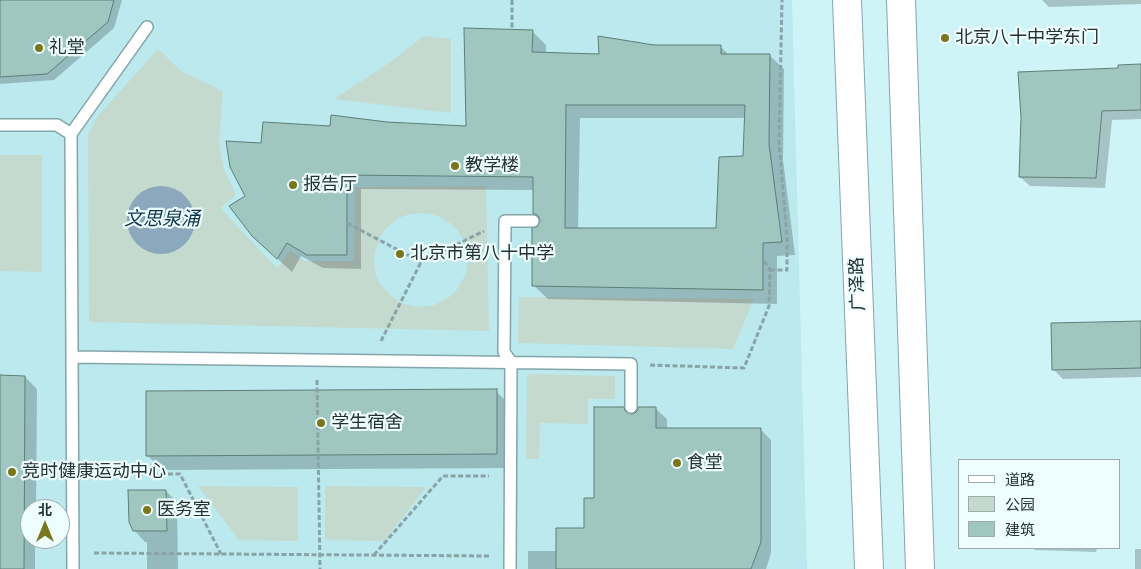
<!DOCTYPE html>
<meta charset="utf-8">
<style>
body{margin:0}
#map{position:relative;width:1141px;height:569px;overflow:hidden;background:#cff4f7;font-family:Manrope,"Noto Sans SC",sans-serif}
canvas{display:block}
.legend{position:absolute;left:958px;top:459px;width:162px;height:90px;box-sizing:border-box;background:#eefdfe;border:1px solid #9dacad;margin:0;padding:6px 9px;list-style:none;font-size:15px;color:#243233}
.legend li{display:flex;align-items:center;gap:10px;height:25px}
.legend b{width:25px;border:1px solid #9dacad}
.north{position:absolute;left:20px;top:499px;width:50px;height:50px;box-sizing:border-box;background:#eefdfe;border:1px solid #9dacad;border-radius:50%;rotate:0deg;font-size:14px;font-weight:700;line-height:20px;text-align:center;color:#243233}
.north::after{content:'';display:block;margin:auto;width:18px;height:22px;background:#79761b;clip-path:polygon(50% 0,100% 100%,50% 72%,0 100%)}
</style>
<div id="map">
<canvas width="1141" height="569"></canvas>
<ul class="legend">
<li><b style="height:6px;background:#fff"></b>道路</li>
<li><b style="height:14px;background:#c4dacf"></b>公园</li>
<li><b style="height:14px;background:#9fc7c0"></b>建筑</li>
</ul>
<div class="north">北</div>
</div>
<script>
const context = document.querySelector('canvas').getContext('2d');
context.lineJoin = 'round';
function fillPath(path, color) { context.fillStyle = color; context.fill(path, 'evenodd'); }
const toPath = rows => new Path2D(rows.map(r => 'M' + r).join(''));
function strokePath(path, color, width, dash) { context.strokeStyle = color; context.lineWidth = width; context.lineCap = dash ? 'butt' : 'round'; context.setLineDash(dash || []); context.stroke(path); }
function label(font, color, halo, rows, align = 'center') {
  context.font = font + ' Manrope,"Noto Sans SC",sans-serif'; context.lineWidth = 4.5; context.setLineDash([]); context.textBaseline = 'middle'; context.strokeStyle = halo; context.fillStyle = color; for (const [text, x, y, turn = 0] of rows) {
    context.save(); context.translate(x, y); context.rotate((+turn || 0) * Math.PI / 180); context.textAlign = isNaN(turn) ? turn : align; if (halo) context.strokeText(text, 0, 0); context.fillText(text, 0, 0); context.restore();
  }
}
fillPath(toPath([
 [0,0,792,0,807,569,0,569],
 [30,509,60,509,60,539,30,539]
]), '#bbe9ed');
fillPath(toPath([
 [424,36,451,39,451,113,334,99,389,63],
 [158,49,181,71,223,91,219,142,224,169,236,195,220,208,277,268,290,250,304,261,354,261,355,187,486,186,489,331,89,322,88,135,97,117],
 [161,187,172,188,182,193,194,211,196,222,193,233,187,243,178,250,128,223,128,212,133,201],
 [419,213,431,214,440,217,450,223,458,231,464,241,468,255,466,274,456,291,448,298,435,305,419,307,404,304,391,296,381,285,376,275,374,263,375,252,379,240,385,229,399,218,407,215],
 [0,155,42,155,42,272,0,271],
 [519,297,754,299,733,349,518,343],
 [527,374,615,376,615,399,588,399,588,424,540,423,539,459,526,459],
 [198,486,298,487,298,541,239,540],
 [325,486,426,487,384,541,325,540]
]), '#c4dacf');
fillPath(toPath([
 '127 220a34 34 0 1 1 68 0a34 34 0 1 1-68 0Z'
]), '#8ba8bd');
fillPath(toPath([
 [0,0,122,0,114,28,54,80,0,84],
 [1042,0,1141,0,1141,4,1049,7],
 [532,31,546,45,546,54,600,55,654,46,720,46,729,55,769,55,784,69,783,160,795,255,777,256,777,304,548,299,533,285,538,228,542,221,534,213,534,190,361,189,361,269,323,268,301,256,292,272,268,250,246,196,262,144,331,128,386,124,467,128],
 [580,118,746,118,744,157,718,229,578,229],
 [1141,65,1141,119,1112,120,1105,188,1030,186,1020,177],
 [1141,322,1141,377,1063,379,1054,370],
 [0,376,25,377,37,389,36,509,30,509,30,539,35,539,35,569,0,569],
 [496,391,510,405,510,468,162,470,148,456],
 [623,408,631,416,655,408,667,419,667,429,760,429,771,440,771,553,766,569,528,569,528,551,557,551,585,529,596,499],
 [166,491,177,502,178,569,147,569,147,542,145,542,134,530],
 [1032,548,1097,548,1096,552,1035,550],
 [1135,549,1141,549,1141,569,1135,569]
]), '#0003');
const building = toPath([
 [0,0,114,0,108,22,47,74,0,77,0,0],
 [464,28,533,30,532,52,599,54,598,36,654,45,721,45,721,54,770,54,769,144,782,242,763,243,763,290,532,286,532,228,537,227,540,221,539,217,536,214,533,214,533,177,347,175,347,255,307,255,287,243,277,259,252,236,229,206,245,196,230,167,226,141,261,143,263,122,330,126,331,115,387,122,466,126,464,28],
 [566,105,745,105,743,156,719,157,716,228,565,228,566,105],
 [1141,64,1141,110,1102,111,1096,178,1019,177,1021,117,1018,72,1118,68,1118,65,1141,64],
 [1141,321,1141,368,1052,370,1051,323,1141,321],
 [0,375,25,376,24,569,0,569,0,375],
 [497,389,497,454,146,456,146,391,497,389],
 [594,407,624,407,625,411,631,414,635,413,638,410,638,407,656,407,656,428,761,428,761,542,751,569,556,569,556,528,584,528,584,498,594,498,594,407],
 [128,490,166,490,167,531,133,531,129,522,128,490]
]);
fillPath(building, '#9fc7c0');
strokePath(building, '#5e7e78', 1);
const service = toPath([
 [0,125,57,125,71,134],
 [72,357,631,364,631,407],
 [73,569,71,134,147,27],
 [510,569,511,362,504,352,505,221,533,221]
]);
const secondary = toPath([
 [847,0,869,569],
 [901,0,920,569]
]);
strokePath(service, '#84a6a9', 14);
strokePath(secondary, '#84a6a9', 30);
strokePath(toPath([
 [512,0,512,29],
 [347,223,421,262],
 [770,270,787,270,787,237,779,143,782,0],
 [381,341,421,262,484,231],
 [650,365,744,368,769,306,770,270,763,259],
 [317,380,320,569],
 [93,474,180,474,221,554],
 [94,553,490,556],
 [374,555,443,476,489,476]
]), '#89a4a6', 3, [5, 2.5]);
strokePath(service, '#fff', 11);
strokePath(secondary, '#fff', 28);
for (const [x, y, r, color] of [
 [945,38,5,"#79761b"],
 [39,48,5,"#79761b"],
 [455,166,5,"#79761b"],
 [293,185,5,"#79761b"],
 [400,254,5,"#79761b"],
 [321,423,5,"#79761b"],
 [677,463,5,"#79761b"],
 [12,472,5,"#79761b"],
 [147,510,5,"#79761b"]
]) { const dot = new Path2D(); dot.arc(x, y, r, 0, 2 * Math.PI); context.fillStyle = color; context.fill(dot); strokePath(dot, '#eefdfe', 2); }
label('18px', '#243233', '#eefdfe', [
 ["北京八十中学东门",955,38],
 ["礼堂",49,48],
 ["教学楼",465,166],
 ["报告厅",303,185],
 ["北京市第八十中学",410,254],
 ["学生宿舍",331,423],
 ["食堂",687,463],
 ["竞时健康运动中心",22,472],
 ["医务室",157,510]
], 'left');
label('18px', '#243233', '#eefdfe', [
 ["广泽路",858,284,-92]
]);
label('italic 19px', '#0d344b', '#eefdfe', [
 ["文思泉涌",162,220]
]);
</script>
